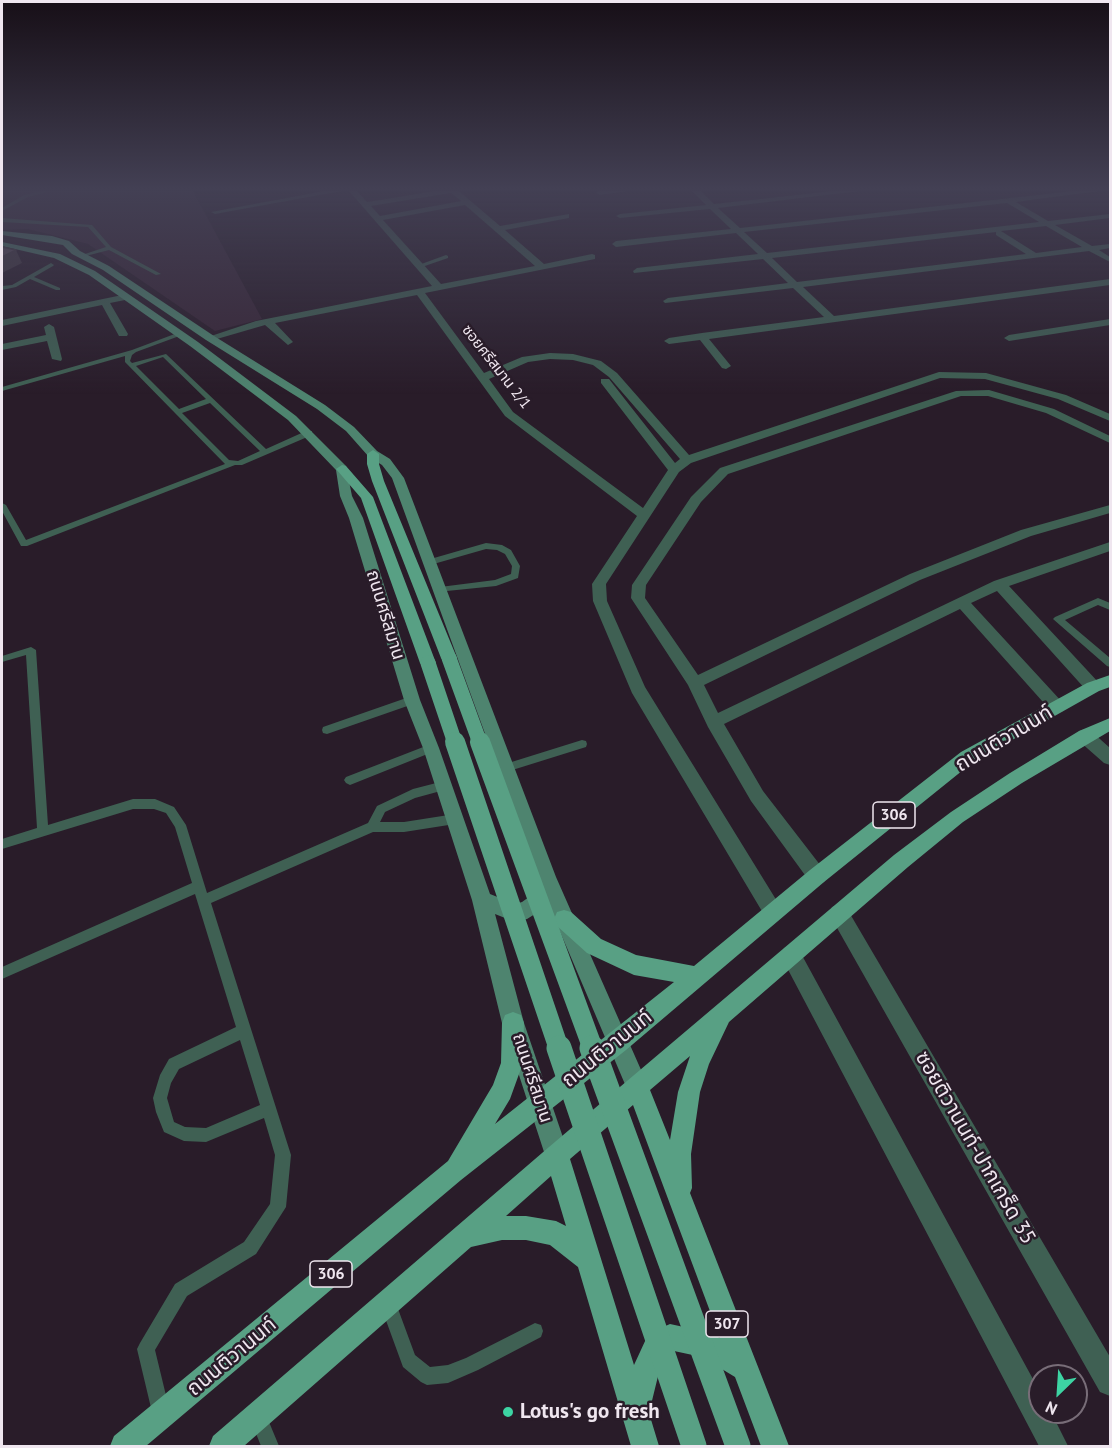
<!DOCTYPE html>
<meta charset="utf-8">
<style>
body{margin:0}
#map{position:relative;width:1112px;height:1448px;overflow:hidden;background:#291c29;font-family:"PT Sans",sans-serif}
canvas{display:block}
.frame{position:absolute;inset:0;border:3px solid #efe6ef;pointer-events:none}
.north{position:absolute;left:1028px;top:1364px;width:60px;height:60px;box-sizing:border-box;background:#291c29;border:2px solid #786d78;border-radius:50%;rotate:205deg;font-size:16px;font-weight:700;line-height:24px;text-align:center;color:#efe6ef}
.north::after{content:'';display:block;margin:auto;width:21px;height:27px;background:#3dd4a3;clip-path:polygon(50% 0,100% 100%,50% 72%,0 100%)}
</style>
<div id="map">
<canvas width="1112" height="1448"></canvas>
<div class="frame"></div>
<div class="north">N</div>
</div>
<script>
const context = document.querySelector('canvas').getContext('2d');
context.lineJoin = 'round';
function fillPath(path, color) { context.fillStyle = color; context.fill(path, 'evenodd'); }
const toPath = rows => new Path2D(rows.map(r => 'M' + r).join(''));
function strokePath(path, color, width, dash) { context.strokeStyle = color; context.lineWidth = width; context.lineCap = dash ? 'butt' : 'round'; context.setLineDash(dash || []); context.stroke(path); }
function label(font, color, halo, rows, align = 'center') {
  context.font = font + ' "PT Sans","Noto Sans Thai",sans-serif'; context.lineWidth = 5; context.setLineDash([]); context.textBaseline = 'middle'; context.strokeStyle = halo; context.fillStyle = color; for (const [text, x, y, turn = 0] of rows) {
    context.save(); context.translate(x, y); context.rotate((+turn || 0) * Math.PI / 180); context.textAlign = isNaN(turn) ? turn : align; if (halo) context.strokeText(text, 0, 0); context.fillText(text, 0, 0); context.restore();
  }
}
fillPath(toPath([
 [2,191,193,191,262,319,215,331,88,244,28,229,2,230]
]), '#372536');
fillPath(toPath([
 [42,191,51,191,28,197,2,211,2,208,24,195,42,191],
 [2,218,92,225,111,247,161,274,156,275,109,250,82,257,82,255,106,247,88,227,2,222,2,218],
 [446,255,448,256,448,258,419,268,416,266,446,255],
 [51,263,54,265,53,266,34,277,60,288,60,290,56,290,30,279,16,287,2,290,2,286,12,285,51,263],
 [180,332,183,334,182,335,136,352,132,355,130,361,132,363,166,354,266,449,306,431,312,431,312,435,242,465,235,465,27,546,21,546,2,511,2,503,6,505,26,540,225,464,125,362,125,356,2,391,2,387,132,350,180,332],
 [163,357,206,399,179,409,136,366,163,357],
 [210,403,260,451,238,461,229,460,182,413,210,403],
 [486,543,502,545,511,550,520,566,518,578,496,586,437,592,435,590,437,588,440,587,495,580,511,574,512,566,505,554,497,550,486,549,430,565,426,562,427,560,486,543],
 [1098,598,1110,603,1110,610,1098,605,1065,620,1110,658,1110,667,1107,666,1053,619,1055,617,1098,598],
 [31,647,36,650,48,825,133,799,155,799,174,807,186,825,207,893,368,823,377,806,413,789,444,781,448,783,450,786,448,789,415,798,385,812,380,822,404,822,455,814,459,816,461,819,459,822,455,824,404,832,373,832,211,903,291,1155,286,1207,256,1254,187,1296,155,1350,170,1412,167,1418,161,1421,155,1418,152,1412,137,1349,140,1343,175,1284,244,1242,270,1204,275,1155,264,1118,206,1142,184,1141,164,1132,156,1112,153,1098,160,1075,169,1059,236,1027,195,894,2,979,2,967,192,883,175,827,166,813,154,809,133,809,2,849,2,839,37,828,26,655,2,662,2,656,31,647],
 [240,1040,260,1105,206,1128,185,1127,174,1122,167,1098,171,1083,179,1069,240,1040],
 [412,696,417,700,416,703,327,734,323,733,322,730,323,727,412,696],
 [582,740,586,741,587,744,586,747,506,772,502,771,501,768,502,765,582,740],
 [431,744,435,745,436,748,435,751,350,785,346,783,344,780,346,777,431,744],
 [388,1296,394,1298,415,1355,430,1367,448,1365,466,1358,535,1323,541,1325,543,1331,541,1337,478,1370,448,1383,427,1385,421,1382,403,1367,380,1304,382,1298,388,1296],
 [258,1407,264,1410,279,1446,261,1446,249,1416,252,1410,258,1407]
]), '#3f6053');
fillPath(toPath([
 [324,191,342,191,215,214,211,212,324,191],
 [349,191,357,191,367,202,435,191,459,191,500,226,569,214,569,218,505,230,544,264,592,254,595,255,595,259,425,293,484,373,522,357,550,353,573,354,601,361,617,373,689,455,939,372,986,373,1066,395,1110,414,1110,421,1058,399,985,379,940,378,691,463,679,472,606,584,607,601,645,687,780,906,783,912,780,918,773,921,766,918,632,693,593,601,592,584,637,516,505,416,417,295,275,323,293,342,288,345,265,325,210,341,205,338,256,321,432,286,349,191],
 [451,193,461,201,380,216,371,206,451,193],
 [465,205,535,266,441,284,383,220,465,205],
 [550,359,573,360,593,365,609,377,680,459,675,463,609,379,601,379,601,383,668,470,643,508,513,412,489,379,528,362,550,359],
 [598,191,627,191,600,195,596,193,598,191],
 [692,191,701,191,714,204,833,191,860,191,718,208,740,228,1073,191,1099,191,1016,202,1048,221,1110,214,1110,218,1055,225,1092,246,1110,244,1110,248,1099,250,1110,257,1110,262,1089,251,803,287,834,316,1110,279,1110,285,709,339,731,366,726,369,722,368,700,340,669,344,664,341,669,338,702,333,824,317,793,288,665,303,663,301,668,298,788,283,763,259,634,273,633,271,637,268,758,254,736,233,616,247,612,244,616,241,731,229,710,209,620,218,616,216,620,214,706,205,692,191],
 [1007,203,1039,222,767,253,744,232,1007,203],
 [1046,226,1082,247,1036,253,1001,231,1046,226],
 [996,232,996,235,1026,254,797,282,772,258,996,232],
 [127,294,132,297,130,299,110,303,128,334,127,336,119,336,102,305,2,326,2,320,127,294],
 [1110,319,1110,325,1009,341,1004,338,1009,335,1110,319],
 [49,324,54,327,62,359,61,361,52,359,47,341,2,350,2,344,46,335,44,327,49,324],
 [989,390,1054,409,1110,436,1110,443,1046,413,988,396,961,396,728,474,701,502,646,585,645,598,698,675,910,574,1021,530,1110,505,1110,513,1031,536,920,580,704,685,718,713,994,581,1110,542,1110,551,1009,586,1099,683,1101,687,1099,691,1087,691,997,591,971,603,1063,703,1065,707,1063,711,1057,713,1051,711,960,609,724,724,763,791,824,870,827,876,824,882,817,885,810,882,751,801,708,727,688,685,631,598,632,585,691,497,720,468,956,391,989,390],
 [1085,729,1091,731,1110,748,1110,765,1104,763,1079,741,1077,736,1079,731,1085,729],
 [839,904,846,907,1110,1357,1110,1396,1100,1392,832,919,829,913,832,907,839,904],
 [791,945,798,948,1040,1392,1040,1412,1051,1412,1068,1446,1039,1446,784,962,781,955,784,948,791,945]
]), '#3f6053');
fillPath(toPath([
 [2,231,52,236,69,241,80,251,109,266,214,336,325,405,354,427,377,451,390,459,404,478,556,877,649,1088,646,1096,638,1099,630,1096,547,901,543,909,527,919,515,922,495,914,524,1023,569,1155,565,1163,557,1167,549,1163,545,1155,502,1023,472,900,423,748,404,700,349,518,340,496,336,470,288,420,190,346,89,275,54,258,2,246,2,242,60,254,95,271,198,342,296,416,346,466,352,496,363,518,420,700,439,748,490,894,515,904,522,902,529,897,539,882,392,478,382,465,369,457,346,431,317,409,206,340,103,270,72,254,63,245,2,235,2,231]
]), '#4e846f');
fillPath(toPath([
 [373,450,379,454,379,464,384,481,457,658,454,662,444,662,441,658,372,481,367,464,367,454,373,450],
 [342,465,346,466,373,497,436,663,433,667,423,667,420,663,361,498,336,469,342,465],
 [1110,675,1110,687,1099,691,973,762,824,882,626,1050,461,1180,146,1446,110,1446,114,1436,448,1161,493,1085,501,1063,502,1023,505,1015,513,1012,521,1015,524,1023,523,1063,510,1099,495,1124,674,982,634,975,587,953,557,926,554,919,557,912,564,910,571,912,601,939,636,955,694,966,810,870,961,752,1087,683,1110,675],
 [1110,718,1110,731,1022,783,963,822,908,867,729,1022,709,1064,700,1092,691,1154,692,1188,690,1193,789,1446,761,1446,735,1377,702,1357,674,1351,666,1359,660,1368,649,1413,659,1446,631,1446,578,1267,550,1245,526,1240,502,1240,471,1247,244,1446,209,1446,213,1436,549,1147,894,855,951,812,1010,773,1079,731,1110,718],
 [690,1056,678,1092,670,1140,650,1090,690,1056],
 [633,1105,720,1338,707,1332,670,1324,661,1328,646,1339,634,1365,570,1159,633,1105],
 [551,1176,566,1226,556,1221,526,1216,506,1216,551,1176]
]), '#58a084');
strokePath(toPath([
 [449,658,480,743],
 [428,663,455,743]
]), '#58a084', 15);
strokePath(toPath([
 [455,742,559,1049],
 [480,742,593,1049]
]), '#58a084', 20);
strokePath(toPath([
 [559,1048,694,1446],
 [592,1048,738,1446]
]), '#58a084', 25);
fillPath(toPath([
 [16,250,22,263,2,273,2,257]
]), '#413740');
const building = toPath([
 [2,247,16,250,2,257,2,247]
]);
fillPath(building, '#5d4e5c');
strokePath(building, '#413740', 1.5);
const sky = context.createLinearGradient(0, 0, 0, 394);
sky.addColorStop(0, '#170f17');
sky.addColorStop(0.48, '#434054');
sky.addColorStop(1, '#43405400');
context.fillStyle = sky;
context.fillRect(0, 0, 1112, 394);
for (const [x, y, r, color] of [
 [508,1412,6,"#3dd4a3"]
]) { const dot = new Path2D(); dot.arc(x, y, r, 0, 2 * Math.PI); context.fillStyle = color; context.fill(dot); strokePath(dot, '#291c29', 2); }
label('15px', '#efe6ef', '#291c29', [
 ["ซอยศรีสมาน 2/1",496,367,52]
]);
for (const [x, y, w] of [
 [894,815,42],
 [331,1274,42],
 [727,1324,42]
]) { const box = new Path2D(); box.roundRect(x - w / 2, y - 13, w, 26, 4.5); context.fillStyle = '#291c29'; context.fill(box); strokePath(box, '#efe6ef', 1.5); }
label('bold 16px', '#efe6ef', null, [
 ["306",894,815],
 ["306",331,1274],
 ["307",727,1324]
]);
label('18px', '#efe6ef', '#291c29', [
 ["ถนนศรีสมาน",385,615,73],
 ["ถนนศรีสมาน",532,1078,72]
]);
label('21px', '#efe6ef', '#291c29', [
 ["ถนนติวานนท์",1004,739,-31],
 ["ถนนติวานนท์",607,1049,-39],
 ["ซอยติวานนท์-ปากเกร็ด 35",975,1148,60],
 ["ถนนติวานนท์",232,1357,-40]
]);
label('bold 21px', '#efe6ef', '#291c29', [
 ["Lotus's go fresh",520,1412]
], 'left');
</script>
